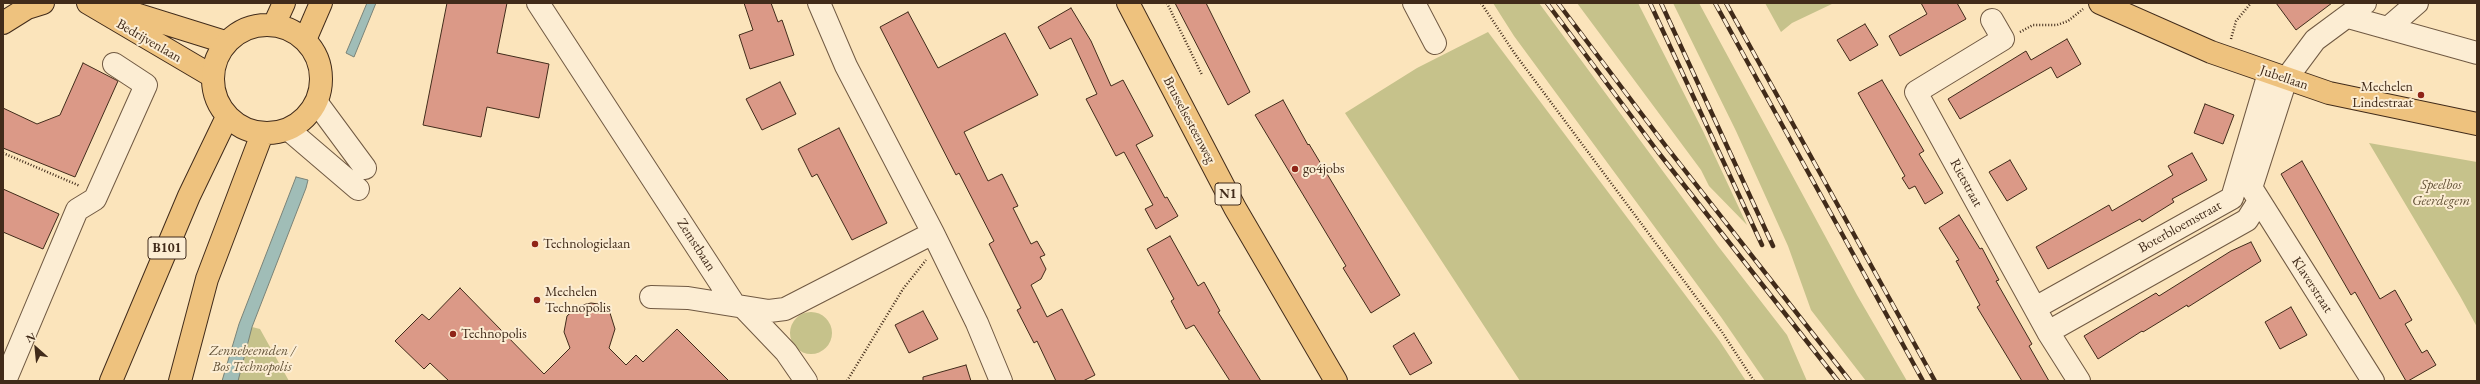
<!DOCTYPE html>
<style>
body{margin:0}
#map{position:relative;width:2480px;height:384px;overflow:hidden;background:#fbe4bb;font-family:"EB Garamond",serif}
canvas{display:block}
.frame{position:absolute;inset:0;border:4px solid #412b1a;pointer-events:none}
.north{position:absolute;left:16px;top:328px;width:40px;height:40px;-webkit-text-stroke:3px #fcedd3;paint-order:stroke;rotate:333deg;font-size:11px;font-weight:700;line-height:16px;text-align:center;color:#412b1a}
.north::after{content:'';display:block;margin:auto;width:14px;height:18px;background:#412b1a;clip-path:polygon(50% 0,100% 100%,50% 72%,0 100%)}
</style>
<div id="map">
<canvas width="2480" height="384"></canvas>
<div class="frame"></div>
<div class="north">N</div>
</div>
<script>
const context = document.querySelector('canvas').getContext('2d');
context.lineJoin = 'round';
function fillPath(path, color) { context.fillStyle = color; context.fill(path, 'evenodd'); }
const toPath = rows => new Path2D(rows.map(r => 'M' + r).join(''));
function strokePath(path, color, width, dash) { context.strokeStyle = color; context.lineWidth = width; context.lineCap = dash ? 'butt' : 'round'; context.setLineDash(dash || []); context.stroke(path); }
function label(font, color, halo, rows, align = 'center') {
  context.font = font + ' "EB Garamond",serif'; context.lineWidth = 4; context.setLineDash([]); context.textBaseline = 'middle'; context.strokeStyle = halo; context.fillStyle = color; for (const [text, x, y, turn = 0] of rows) {
    context.save(); context.translate(x, y); context.rotate((+turn || 0) * Math.PI / 180); context.textAlign = isNaN(turn) ? turn : align; if (halo) context.strokeText(text, 0, 0); context.fillText(text, 0, 0); context.restore();
  }
}
fillPath(toPath([
 [1493,3,1539,3,1718,246,1787,335,1807,381,1765,381,1721,317,1514,36],
 [1577,3,1638,3,1703,131,1747,225,1709,186,1701,170],
 [1673,3,1699,3,1857,295,1907,381,1866,381,1811,310,1788,246,1736,131],
 [1765,3,1834,3,1792,23,1781,32],
 [1488,32,1719,340,1746,381,1520,381,1345,113,1417,68],
 [2369,143,2477,162,2477,327,2460,296],
 '790 333a21 21 0 1 1 42 0a21 21 0 1 1-42 0Z',
 [252,327,260,329,289,381,222,381,227,363]
]), '#c6c28b');
const water = toPath([
 [367,3,376,3,354,57,346,53,367,3],
 [296,177,308,180,306,188,252,327,238,381,222,381,239,324,296,177]
]);
fillPath(water, '#a0bdb7');
strokePath(water, '#7a8378', 1);
const building = toPath([
 [447,3,507,3,497,53,549,64,539,118,487,107,481,137,423,125,447,3],
 [744,3,771,3,778,22,782,20,794,55,750,69,739,35,753,30,744,3],
 [1175,3,1206,3,1250,92,1228,105,1175,3],
 [1921,3,1957,3,1966,19,1900,56,1889,36,1927,14,1921,3],
 [2276,3,2332,3,2296,30,2276,3],
 [1071,8,1091,41,1111,86,1123,80,1153,136,1136,145,1165,198,1167,197,1178,216,1156,229,1145,209,1153,205,1124,152,1116,156,1086,99,1097,94,1071,38,1050,49,1038,27,1071,8],
 [908,12,938,68,1005,33,1038,95,964,132,988,181,1002,174,1018,206,1013,208,1031,244,1037,241,1045,255,1040,257,1046,269,1041,279,1031,285,1047,317,1062,309,1095,375,1083,381,1056,381,1037,341,1034,343,1017,310,1021,308,989,244,994,241,959,173,956,175,880,27,908,12],
 [1865,24,1878,45,1850,61,1837,40,1865,24],
 [2067,39,2081,64,2057,78,2051,67,1960,119,1948,99,2026,51,2031,60,2067,39],
 [83,63,118,81,75,177,3,148,3,108,37,124,60,115,83,63],
 [1882,80,1924,151,1919,154,1943,193,1925,204,1915,186,1909,189,1902,178,1905,176,1858,93,1882,80],
 [780,82,796,114,762,130,746,99,780,82],
 [1283,100,1308,145,1309,144,1400,295,1371,313,1343,268,1346,266,1255,115,1283,100],
 [2205,104,2234,115,2223,144,2194,133,2205,104],
 [839,128,887,223,852,240,817,174,812,177,798,149,839,128],
 [2192,153,2207,180,2172,199,2174,202,2142,222,2140,219,2048,269,2036,247,2109,205,2112,211,2173,175,2168,166,2192,153],
 [2010,160,2027,189,2007,201,1989,172,2010,160],
 [2302,161,2380,299,2395,290,2412,320,2405,324,2422,353,2427,350,2436,365,2408,381,2406,381,2355,292,2351,295,2281,174,2302,161],
 [3,189,59,214,43,249,3,232,3,189],
 [1959,215,1980,249,1982,248,1999,280,1996,281,2032,344,2029,346,2049,381,2022,381,1977,307,1980,305,1956,261,1959,260,1939,228,1959,215],
 [1170,236,1198,286,1204,282,1220,311,1218,312,1261,381,1230,381,1194,325,1186,329,1171,301,1174,299,1147,249,1170,236],
 [2251,242,2261,261,2188,307,2187,305,2143,332,2142,331,2098,359,2084,336,2156,293,2159,296,2231,251,2251,242],
 [460,288,544,374,570,348,564,332,567,316,578,306,591,303,598,304,610,313,615,329,609,348,626,365,636,355,643,362,677,329,729,381,449,381,430,363,424,369,395,341,422,314,429,320,460,288],
 [2291,307,2307,335,2280,349,2265,322,2291,307],
 [923,311,938,339,909,353,895,325,923,311],
 [1414,333,1432,363,1410,375,1393,346,1414,333],
 [966,365,971,381,923,381,923,377,966,365]
]);
fillPath(building, '#db9987');
strokePath(building, '#412b1a', 1);
const minor = toPath([
 [538,3,734,304],
 [819,3,846,66,933,233,977,323,1001,381],
 [1414,3,1435,43],
 [2348,17,2477,53],
 [1992,20,2003,39,1916,92,2048,332,2079,381],
 [2388,28,2417,3],
 [317,103,365,168],
 [289,130,358,189],
 [2251,188,2286,79,2315,40,2365,3],
 [2252,189,2373,381],
 [651,297,688,298,769,311,785,309,933,233],
 [743,307,786,352,806,381],
 [2035,308,2232,198,2269,73],
 [2048,332,2247,220,2259,201],
 [5,381,77,210,95,199,146,85,114,64]
]);
const major = toPath([
 [88,3,212,76],
 [100,3,225,42],
 [1128,3,1235,208,1336,381],
 [2100,3,2211,52,2329,93,2477,124],
 [3,23,27,8,43,3]
]);
const highway = toPath([
 '213 79a54 54 0 1 1 108 0a54 54 0 1 1-108 0Z',
 [274,25,284,3],
 [305,40,321,3],
 [111,381,189,196,227,117],
 [180,381,207,279,262,134]
]);
strokePath(minor, '#705942', 24);
strokePath(major, '#412b1a', 24);
strokePath(highway, '#412b1a', 24);
strokePath(toPath([
 [1167,3,1202,75],
 [1481,3,1515,54,1722,332,1754,381],
 [2020,32,2033,25,2057,25,2068,21,2083,9],
 [2231,39,2236,21,2251,3],
 [3,153,80,186],
 [847,381,903,289,926,260]
]), '#412b1a', 2.5, [1, 2]);
strokePath(minor, '#fcedd3', 22);
strokePath(major, '#eec27e', 22);
strokePath(highway, '#eec27e', 22);
const rail = toPath([
 [1547,3,1658,152,1838,381],
 [1558,3,1665,145,1850,381],
 [1650,3,1762,245],
 [1661,3,1773,246],
 [1715,3,1923,381],
 [1726,3,1935,381]
]);
strokePath(rail, '#412b1a', 4.5);
strokePath(rail, '#fcedd3', 3, [9]);
for (const [x, y, r, color] of [
 [2421,95,4,"#8f2418"],
 [1295,169,4,"#8f2418"],
 [535,244,4,"#8f2418"],
 [537,300,4,"#8f2418"],
 [453,334,4,"#8f2418"]
]) { const dot = new Path2D(); dot.arc(x, y, r, 0, 2 * Math.PI); context.fillStyle = color; context.fill(dot); strokePath(dot, '#fcedd3', 1.5); }
for (const [x, y, w] of [
 [1228,194,26],
 [167,248,38]
]) { const box = new Path2D(); box.roundRect(x - w / 2, y - 11, w, 22, 3); context.fillStyle = '#fcedd3'; context.fill(box); strokePath(box, '#412b1a', 1); }
label('bold 13px', '#412b1a', null, [
 ["N1",1228,194],
 ["B101",167,248]
]);
label('14px', '#412b1a', '#fcedd3', [
 ["Bedrijvenlaan",149,41,30],
 ["Jubellaan",2284,78,19],
 ["Brusselsesteenweg",1189,120,62],
 ["Rietstraat",1966,183,61],
 ["Boterbloemstraat",2180,227,-29],
 ["Zemstbaan",696,245,57],
 ["Klaverstraat",2312,285,57]
]);
label('14px', '#412b1a', '#fcedd3', [
 ["Mechelen",2413,87,"right"],
 ["Lindestraat",2413,103,"right"],
 ["go4jobs",1303,169],
 ["Technologielaan",543,244],
 ["Mechelen",545,292],
 ["Technopolis",545,308],
 ["Technopolis",461,334]
], 'left');
label('italic 14px', '#625136', '#fcedd3', [
 ["Speelbos",2441,185],
 ["Geerdegem",2441,201],
 ["Zennebeemden /",252,351],
 ["Bos Technopolis",252,367]
]);
</script>
